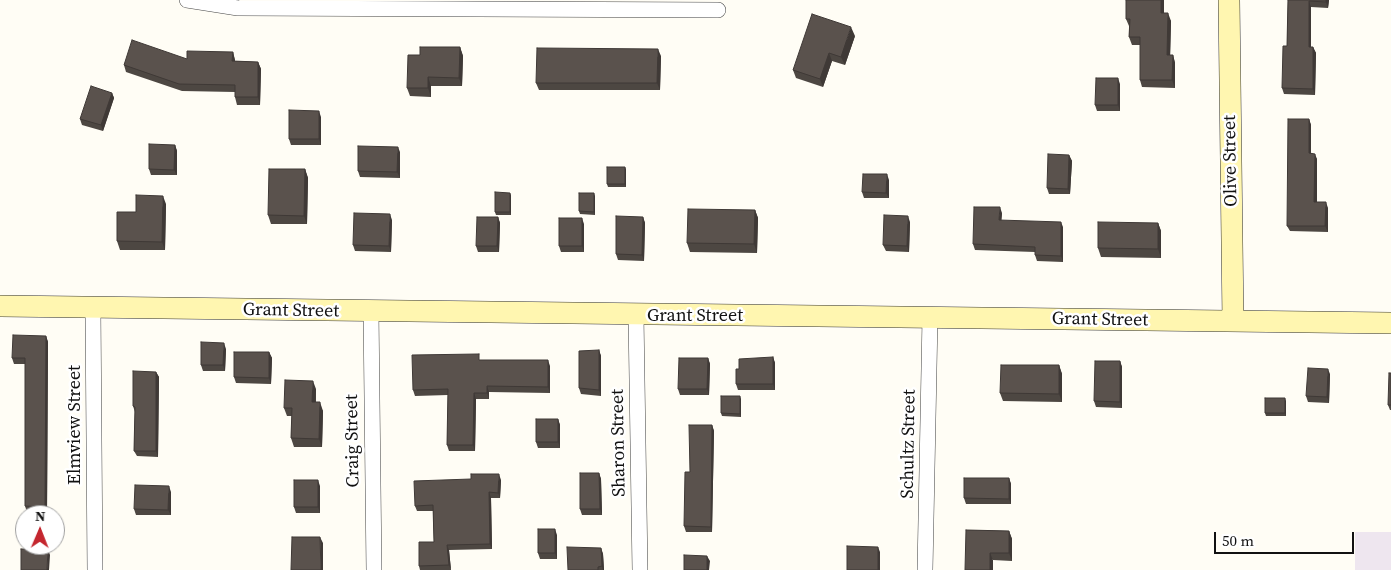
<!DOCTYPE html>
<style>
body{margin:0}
#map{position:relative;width:1391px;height:570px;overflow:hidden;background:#fffdf5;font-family:"Source Serif 4",serif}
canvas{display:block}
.north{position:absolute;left:15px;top:505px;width:50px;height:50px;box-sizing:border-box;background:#fff;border:1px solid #a0a0a0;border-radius:50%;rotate:1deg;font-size:14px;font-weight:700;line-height:20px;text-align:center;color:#111}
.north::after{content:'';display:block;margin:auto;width:18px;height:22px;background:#c4262e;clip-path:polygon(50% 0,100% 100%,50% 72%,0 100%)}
.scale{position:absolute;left:1214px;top:532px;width:140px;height:22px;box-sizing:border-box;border:2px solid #111;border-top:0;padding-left:6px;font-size:15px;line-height:18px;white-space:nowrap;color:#111;-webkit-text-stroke:4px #fff;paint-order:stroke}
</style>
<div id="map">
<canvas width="1391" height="570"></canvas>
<div class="north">N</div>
<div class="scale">50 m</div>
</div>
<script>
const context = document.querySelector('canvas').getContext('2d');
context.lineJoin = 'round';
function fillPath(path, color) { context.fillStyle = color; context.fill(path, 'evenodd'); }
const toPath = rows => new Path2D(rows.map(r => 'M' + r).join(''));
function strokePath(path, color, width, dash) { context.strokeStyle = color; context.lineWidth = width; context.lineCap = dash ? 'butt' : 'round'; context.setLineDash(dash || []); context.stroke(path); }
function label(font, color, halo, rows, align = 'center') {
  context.font = font + ' "Source Serif 4",serif'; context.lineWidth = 5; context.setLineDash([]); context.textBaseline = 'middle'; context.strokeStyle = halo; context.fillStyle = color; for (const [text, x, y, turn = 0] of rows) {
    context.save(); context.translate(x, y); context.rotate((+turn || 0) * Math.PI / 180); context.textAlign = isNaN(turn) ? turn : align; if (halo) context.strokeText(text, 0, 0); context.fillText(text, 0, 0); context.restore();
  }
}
fillPath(toPath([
 [1355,532,1391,532,1391,570,1355,570]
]), '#eee6ef');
const street = toPath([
 [187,0,238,8,718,10],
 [93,309,95,570],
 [371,312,374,570],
 [636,316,640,570],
 [925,570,930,318]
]);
const secondary = toPath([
 [1229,0,1233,321],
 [0,306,1391,323]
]);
strokePath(street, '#444', 16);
strokePath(secondary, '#333', 22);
strokePath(street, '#fff', 15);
strokePath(secondary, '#fff6b0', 21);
fillPath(toPath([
 [1164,0,1164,13,1171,21,1170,55,1173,55,1175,63,1175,88,1142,87,1140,80,1140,45,1132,45,1129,37,1129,26,1126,19],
 [1288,0,1329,0,1328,8,1311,7,1311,47,1313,47,1316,53,1315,95,1284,94,1282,88,1287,46],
 [855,36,845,65,832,61,823,87,796,78,793,70],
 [460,47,463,56,462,86,431,86,431,97,410,96,407,88,420,55],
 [233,52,235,61,258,62,261,69,260,105,237,105,235,97,235,92,182,91,126,72,124,65,187,59],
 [661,56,660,90,539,90,536,83],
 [1120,84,1120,111,1097,111,1095,105],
 [112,93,114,98,103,131,82,125,80,119],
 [321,117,321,145,291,145,289,139],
 [1309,119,1311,125,1311,153,1317,159,1317,202,1328,208,1328,232,1290,231,1287,226],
 [175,145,177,151,177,175,151,175,149,169],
 [400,152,400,178,360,177,358,171],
 [1069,155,1072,161,1070,194,1049,194,1047,188],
 [625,167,626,170,626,187,608,187,607,184],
 [305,169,308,178,307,224,271,224,268,215],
 [889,180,889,198,864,198,862,192],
 [510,193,511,196,511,215,496,215,495,212],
 [595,196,595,215,580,214,579,211],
 [166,204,165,250,120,250,117,241],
 [755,210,758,218,757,253,690,252,687,243],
 [1002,213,1001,221,1063,227,1063,262,1037,261,1035,255,1035,252,975,250,973,244],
 [498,217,500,223,499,252,478,252,476,246],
 [643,217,645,223,644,261,618,260,616,254],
 [392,220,391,252,355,251,353,245],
 [910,222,909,252,886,251,883,245],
 [1158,223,1161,231,1161,258,1101,257,1098,248],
 [584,224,584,252,561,252,559,246],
 [46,336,48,342,47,513,27,512,25,506,25,364,14,364,12,358],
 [226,349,225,371,203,371,201,365],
 [599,350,601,356,601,396,581,394,579,388],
 [269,352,272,358,271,384,236,383,234,377],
 [773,357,775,363,775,390,738,390,736,384],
 [708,358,710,364,709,395,680,395,678,389],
 [481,360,550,366,550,393,489,392,489,399,476,399,475,451,449,451,447,445,448,395,415,396,413,390],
 [1120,361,1122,367,1122,408,1096,407,1094,401],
 [1059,365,1062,374,1062,402,1003,401,1000,393],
 [156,372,159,377,158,457,137,456,134,451,135,412,133,406],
 [1391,373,1391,410,1390,410,1388,405],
 [1330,374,1329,403,1308,402,1306,396],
 [316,389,316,402,323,411,322,447,294,447,291,438,292,416,287,416,284,408],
 [741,399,741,417,722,416,721,413],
 [1286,401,1286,416,1266,416,1265,413],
 [558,419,560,425,560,448,538,448,536,442],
 [712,425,714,431,712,532,686,532,684,526,690,472],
 [599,473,601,479,602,515,582,515,580,509],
 [1009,478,1011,484,1011,504,966,504,964,498],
 [501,480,500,498,491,498,492,549,449,550,451,570,420,570,419,566,434,542,433,511,417,511,415,506],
 [320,486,320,513,296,513,294,507],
 [171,492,171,515,136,515,134,509],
 [966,530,1009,531,1012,539,1012,561,993,560],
 [557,535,557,559,540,559,538,553],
 [601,548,603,554,604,570,568,570]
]), '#4d4742');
fillPath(toPath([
 [1161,0,1164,0,1164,21,1161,13],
 [1326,0,1329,0,1328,8,1326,2],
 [1309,1,1311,7,1311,52,1309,47],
 [1168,13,1171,21,1170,63,1167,55],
 [851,27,855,36,845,65,841,57],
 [460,47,463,56,462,86,459,78],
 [1313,47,1316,53,1315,95,1313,89],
 [658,49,661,56,660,90,657,83],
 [233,52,235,60,235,69,232,61],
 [829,53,832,61,823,87,820,79],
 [1173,55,1175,63,1175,88,1172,80],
 [258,62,261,69,260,105,258,97],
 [428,77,431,86,431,97,428,88],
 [1118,78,1120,84,1120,111,1118,105],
 [112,93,114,98,103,131,101,125],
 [319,111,321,117,321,145,319,139],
 [1309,119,1311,125,1311,159,1309,153],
 [175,145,177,151,177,175,174,170],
 [398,147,400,152,400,178,397,172],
 [1315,154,1317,159,1317,208,1314,202],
 [1069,155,1072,161,1070,194,1068,189],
 [625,167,626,170,626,187,625,184],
 [305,169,308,178,307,224,304,216],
 [887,174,889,180,889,198,886,193],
 [510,193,511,196,511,215,510,212],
 [594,193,595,196,595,215,594,212],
 [163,196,166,204,165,250,162,242],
 [1326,202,1328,208,1328,232,1325,226],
 [1000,207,1002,213,1001,226,999,220],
 [755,210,758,218,757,253,754,244],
 [390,214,392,220,391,252,389,246],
 [908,216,910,222,909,252,907,246],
 [498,217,500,223,499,252,497,246],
 [643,217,645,223,644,261,642,255],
 [582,218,584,224,584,252,582,246],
 [1061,222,1063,227,1063,262,1061,256],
 [1158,223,1161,231,1161,258,1158,249],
 [46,336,48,342,47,513,45,507],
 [224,343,226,349,225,371,223,365],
 [599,350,601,356,601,396,599,390],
 [269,352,272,358,271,384,269,378],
 [773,357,775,363,775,390,773,384],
 [708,358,710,364,709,395,707,389],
 [548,360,550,366,550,393,548,387],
 [1120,361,1122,367,1122,408,1120,402],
 [1059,365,1062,374,1062,402,1059,394],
 [1328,369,1330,374,1329,403,1327,397],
 [156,372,159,377,158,457,156,451],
 [313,381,316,389,315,410,312,402],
 [487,386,489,392,489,399,487,393],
 [474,393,476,399,475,451,473,445],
 [740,396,741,399,741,417,740,414],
 [1285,398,1286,401,1286,416,1285,413],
 [320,402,323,411,322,447,319,439],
 [558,419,560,425,560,448,558,442],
 [712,425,714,431,712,532,711,527],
 [599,473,601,479,602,515,600,509],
 [499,474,501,480,500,498,498,493],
 [1009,478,1011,484,1011,504,1009,499],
 [318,480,320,486,320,513,318,507],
 [169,486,171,492,171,515,168,510],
 [489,492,491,498,492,549,490,544],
 [555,529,557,535,557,559,555,553],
 [1009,531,1012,539,1012,561,1009,553],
 [320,537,323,543,323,570,321,570],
 [447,545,449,550,451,570,449,565],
 [878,547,880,552,880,570,878,570],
 [601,548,603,554,604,570,603,570,602,566],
 [48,549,50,555,49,570,47,570],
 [990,553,993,560,993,570,990,570],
 [707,556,710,561,709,570,707,570]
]), '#3f3936');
const building = toPath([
 [1126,0,1161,0,1161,13,1168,13,1167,55,1173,55,1172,80,1140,80,1140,37,1129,37,1130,19,1126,19,1126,0],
 [1288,0,1326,0,1326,2,1309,1,1309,47,1313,47,1313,89,1282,88,1283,46,1287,46,1288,0],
 [812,14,851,27,841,57,829,53,820,79,793,70,812,14],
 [132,40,187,59,187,51,233,52,232,61,258,62,258,97,235,97,235,85,179,84,124,65,132,40],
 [420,47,460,47,459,78,428,77,428,88,407,88,408,55,420,55,420,47],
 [537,48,658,49,657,83,536,83,537,48],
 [1096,78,1118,78,1118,105,1095,105,1096,78],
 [91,86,112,93,101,125,80,119,91,86],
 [289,110,319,111,319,139,289,139,289,110],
 [1288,119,1309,119,1309,153,1315,154,1314,202,1326,202,1325,226,1287,226,1288,119],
 [149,144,175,145,174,170,149,169,149,144],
 [358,146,398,147,397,172,358,171,358,146],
 [1048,154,1069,155,1068,189,1047,188,1048,154],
 [607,167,625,167,625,184,607,184,607,167],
 [269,169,305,169,304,216,268,215,269,169],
 [863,174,887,174,886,193,862,192,863,174],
 [495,192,510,193,510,212,495,212,495,192],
 [579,193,594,193,594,212,579,211,579,193],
 [136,195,163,196,162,242,117,241,117,212,136,212,136,195],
 [974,207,1000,207,999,220,1061,222,1061,256,1035,255,1035,247,973,244,974,207],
 [688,209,755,210,754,244,687,243,688,209],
 [354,213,390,214,389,246,353,245,354,213],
 [884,215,908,216,907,246,883,245,884,215],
 [616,216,643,217,642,255,616,254,616,216],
 [477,217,498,217,497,246,476,246,477,217],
 [559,218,582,218,582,246,559,246,559,218],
 [1098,222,1158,223,1158,249,1098,248,1098,222],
 [13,335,46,336,45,507,25,506,25,358,12,358,13,335],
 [201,342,224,343,223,365,201,365,201,342],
 [599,350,599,390,579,388,579,351,599,350],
 [234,352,269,352,269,378,234,377,234,352],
 [479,354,479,360,548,360,548,387,487,386,487,393,474,393,473,445,447,445,448,389,413,390,412,355,479,354],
 [773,357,773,384,736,384,736,369,739,369,739,359,773,357],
 [679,358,708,358,707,389,678,389,679,358],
 [1095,361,1120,361,1120,402,1094,401,1095,361],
 [1001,365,1059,365,1059,394,1000,393,1001,365],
 [1308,368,1328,369,1327,397,1306,396,1308,368],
 [133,371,156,372,156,451,134,451,135,407,133,406,133,371],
 [1389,373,1391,373,1391,405,1388,405,1389,373],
 [285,380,313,381,312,402,320,402,319,439,291,438,292,408,284,408,285,380],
 [721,396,740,396,740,414,721,413,721,396],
 [1265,398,1285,398,1285,413,1265,413,1265,398],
 [536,419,558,419,558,442,536,442,536,419],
 [689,425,712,425,711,527,684,526,685,472,690,472,689,425],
 [580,473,599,473,600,509,580,509,580,473],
 [471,474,499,474,498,493,489,492,490,544,447,545,449,565,419,566,419,542,434,542,433,505,415,506,414,481,471,479,471,474],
 [964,478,1009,478,1009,499,964,498,964,478],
 [294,480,318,480,318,507,294,507,294,480],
 [135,485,169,486,168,510,134,509,135,485],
 [538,529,555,529,555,553,538,553,538,529],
 [966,530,1009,531,1009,553,990,553,990,570,965,570,966,530],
 [292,537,320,537,321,570,291,570,292,537],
 [847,546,878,547,878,570,847,570,847,546],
 [567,547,601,548,602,566,598,567,598,570,568,570,567,547],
 [21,549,48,549,47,570,21,570,21,549],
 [684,555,707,556,707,570,684,570,684,555]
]);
fillPath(building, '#5a524d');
strokePath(building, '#3f3936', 1);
label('18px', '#111', '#fff', [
 ["Olive Street",1231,161,-91],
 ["Grant Street",291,311,1],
 ["Grant Street",695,316],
 ["Grant Street",1100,320,1],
 ["Elmview Street",75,425,-90],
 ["Craig Street",353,441,-91],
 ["Sharon Street",619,443,-91],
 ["Schultz Street",909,444,-89]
]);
</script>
